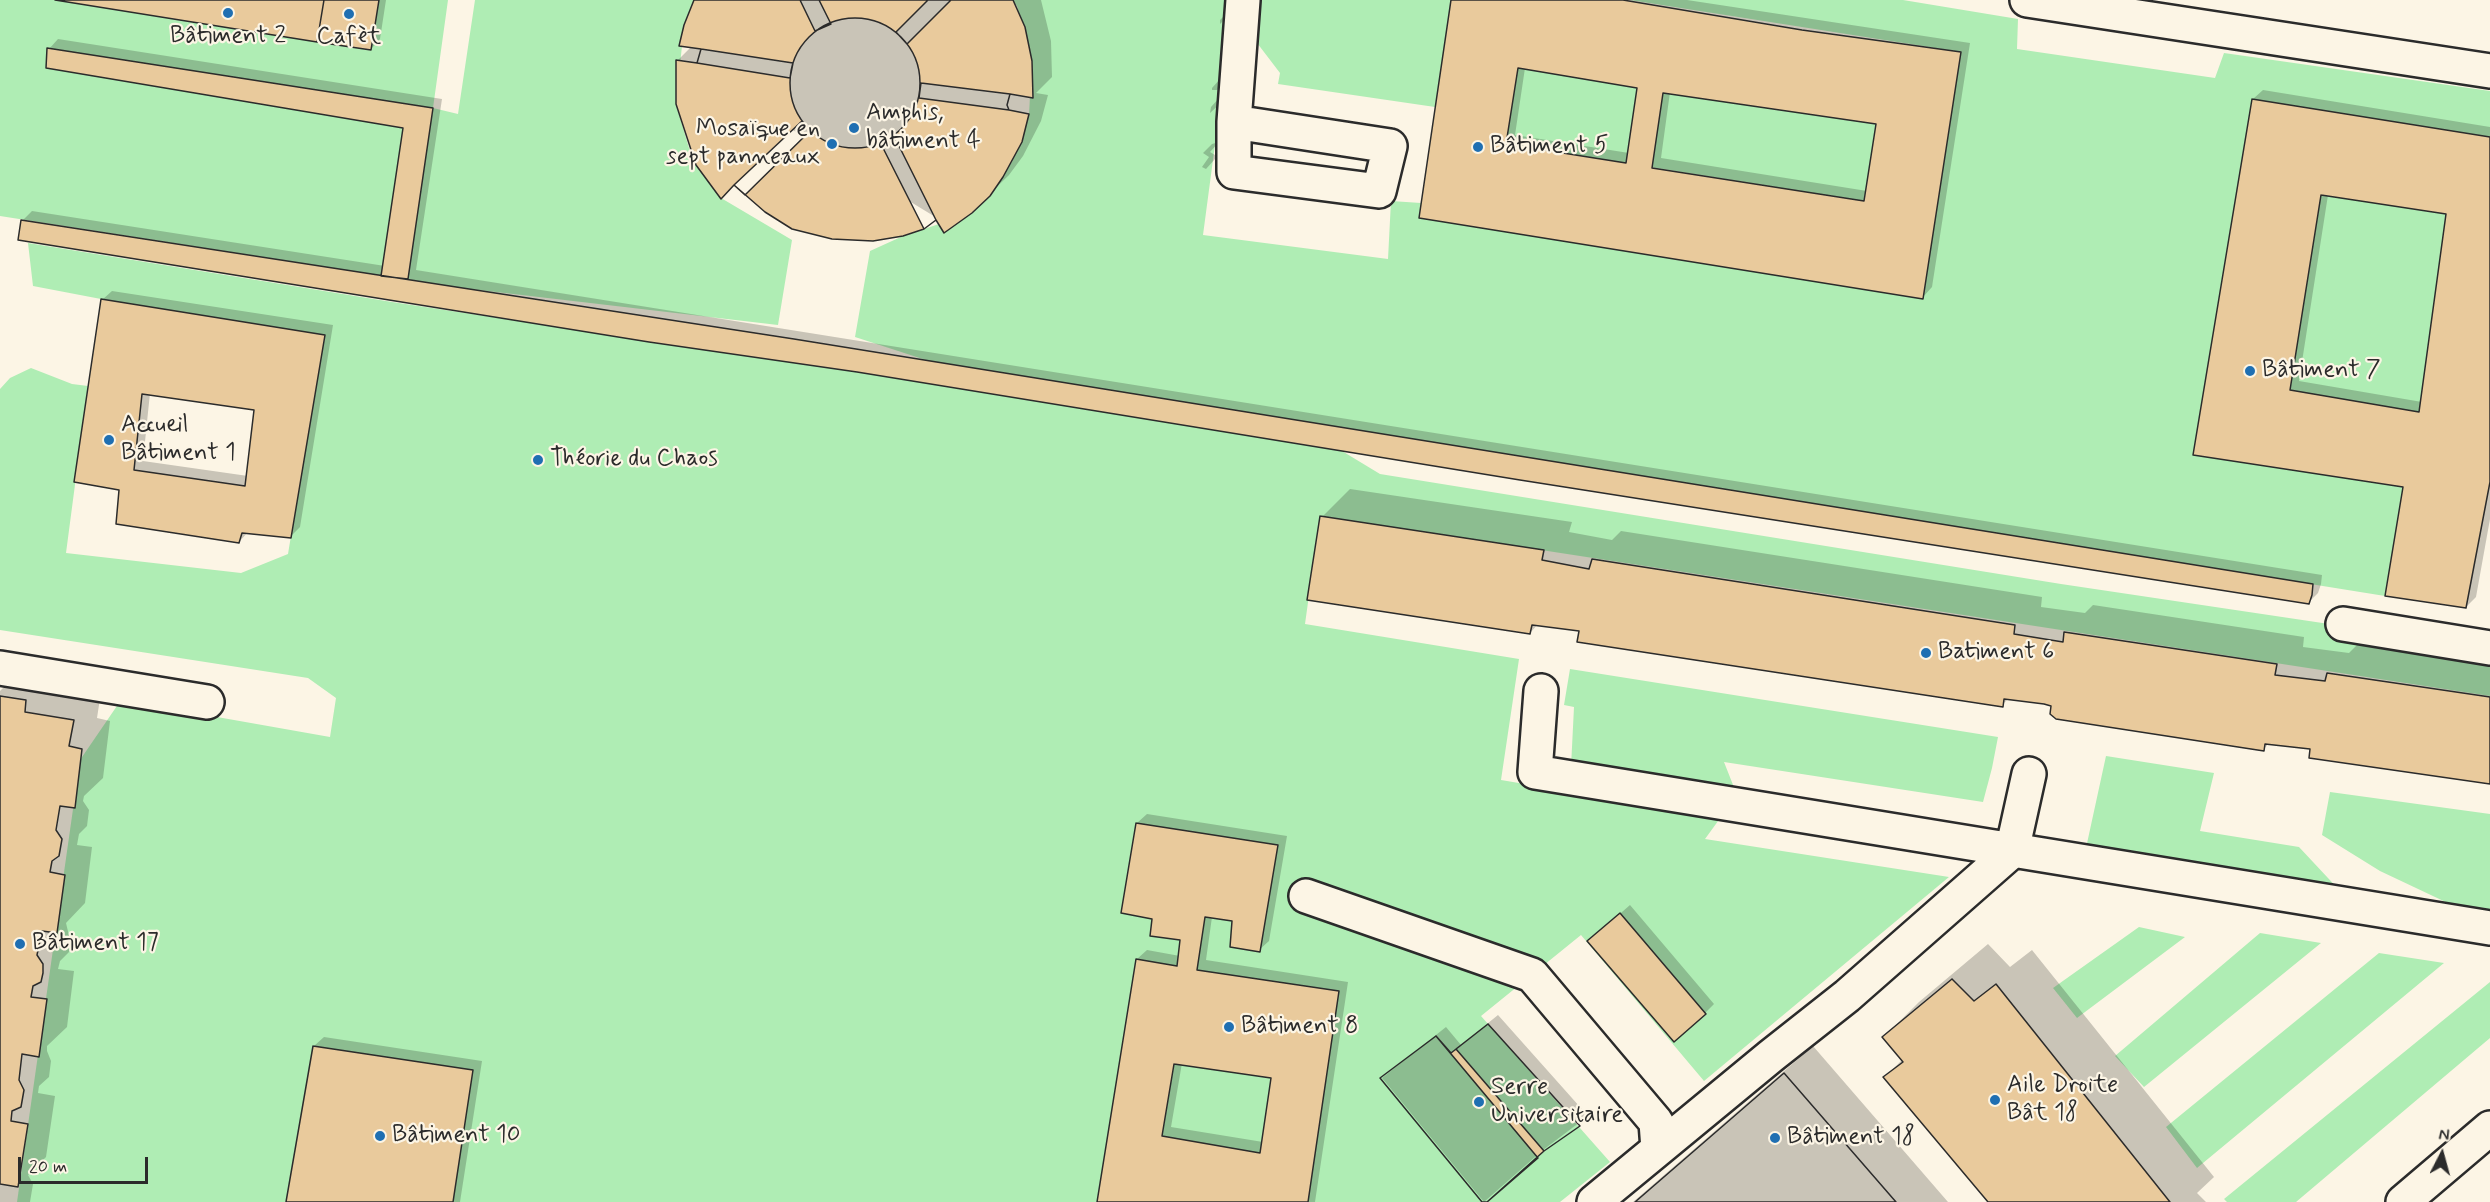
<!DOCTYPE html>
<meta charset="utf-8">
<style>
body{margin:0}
#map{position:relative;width:2490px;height:1202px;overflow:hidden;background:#fcf5e5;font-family:Mynerve,sans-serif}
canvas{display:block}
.north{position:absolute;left:2412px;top:1124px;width:60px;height:60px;-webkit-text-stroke:4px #fcf5e5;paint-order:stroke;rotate:6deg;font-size:16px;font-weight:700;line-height:24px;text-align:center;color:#2b2b2b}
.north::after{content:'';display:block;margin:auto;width:21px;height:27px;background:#2b2b2b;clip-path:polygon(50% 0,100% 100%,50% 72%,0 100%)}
.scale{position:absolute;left:18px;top:1157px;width:130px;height:27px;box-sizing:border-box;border:3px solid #2b2b2b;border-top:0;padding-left:8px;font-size:18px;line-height:21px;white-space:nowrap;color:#2b2b2b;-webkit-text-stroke:4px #fcf5e5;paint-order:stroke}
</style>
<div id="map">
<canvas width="2490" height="1202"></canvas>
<div class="north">N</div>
<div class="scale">20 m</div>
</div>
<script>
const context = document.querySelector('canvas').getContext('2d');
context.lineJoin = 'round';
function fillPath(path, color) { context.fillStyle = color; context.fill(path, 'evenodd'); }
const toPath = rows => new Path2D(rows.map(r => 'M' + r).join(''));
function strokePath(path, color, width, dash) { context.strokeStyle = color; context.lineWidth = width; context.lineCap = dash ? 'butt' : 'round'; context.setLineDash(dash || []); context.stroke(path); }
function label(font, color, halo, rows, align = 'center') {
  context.font = font + ' Mynerve,sans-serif'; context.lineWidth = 4.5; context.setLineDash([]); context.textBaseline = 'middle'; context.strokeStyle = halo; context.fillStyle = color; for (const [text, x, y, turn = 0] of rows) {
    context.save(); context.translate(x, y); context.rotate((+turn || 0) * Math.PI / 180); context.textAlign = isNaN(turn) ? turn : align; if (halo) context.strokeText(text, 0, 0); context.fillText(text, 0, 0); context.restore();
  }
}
fillPath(toPath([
 [0,0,448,0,433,108,458,114,475,0,697,0,684,26,676,104,689,148,721,198,792,240,778,325,462,288,0,216],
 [1012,0,1229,0,1224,77,1203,235,1388,259,1391,201,1421,203,1419,218,1923,298,1961,52,1630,0,1903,0,2018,19,2017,49,2215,78,2224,53,2490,91,2490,137,2252,99,2193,455,2403,487,2385,596,935,363,855,337,870,251,903,236,972,213,1012,162,1029,114,1032,61,1017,6],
 [1256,0,1453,0,1435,107,1278,84,1280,73,1251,35],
 [1518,68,1876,124,1864,201,1506,144],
 [2321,195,2446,214,2419,412,2290,390],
 [28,243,392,302,857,372,1342,451,1380,474,2061,584,2490,648,2490,696,1320,516,1305,624,1519,659,1501,780,1721,817,1705,839,1949,877,1704,1081,1581,935,1481,1016,1610,1162,1560,1202,17,1202,80,760,121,700,330,737,336,698,308,678,0,630,0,389,10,378,31,368,72,384,88,386,66,553,241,573,288,554,324,335,101,299,33,286],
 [1570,669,1998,737,1992,768,1983,802,1724,762,1737,795,1571,767,1574,707,1564,705],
 [2106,756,2214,773,2200,831,2299,847,2342,893,2086,848],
 [2330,792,2490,814,2490,911,2452,905,2380,871,2322,835],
 [2139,927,2185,937,2077,1018,2053,988],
 [2260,933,2321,943,2144,1087,2115,1056],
 [2379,953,2444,963,2197,1168,2166,1127],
 [2490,982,2490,1038,2296,1202,2227,1202,2224,1199]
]), '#afedb4');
fillPath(toPath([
 [62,0,386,0,380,39,371,49],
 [696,0,1041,0,1051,41,1052,77,1036,93,1048,95,1041,121,1023,156,1009,175,971,212,937,218,678,60,692,46],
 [1453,0,1687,0,1970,43,1932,287,1923,297,1420,217],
 [1525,68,1639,87,1629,153,1515,135],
 [1670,92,1877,122,1867,191,1661,158],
 [1230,10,1231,13,1220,24,1220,20],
 [58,39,442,99,416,270,2322,575,2321,584,2318,593,2309,602,22,221,32,211,385,266,405,127,49,49],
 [1221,78,1227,80,1217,90,1212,90,1212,88],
 [2263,90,2490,127,2490,519,2476,597,2466,607,2405,486,2194,454,2253,99],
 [2328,195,2448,213,2422,402,2299,381],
 [1220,97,1224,100,1210,113,1211,107],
 [1219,142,1210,152,1215,155,1215,159,1206,169,1202,167,1209,157,1203,153,1212,144],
 [112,291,333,325,300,527,290,537,248,532,239,542,121,488,102,300],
 [150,393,256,409,248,476,143,461],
 [1350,489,1572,522,1569,532,1612,540,1621,531,2042,597,2041,607,2085,613,2093,605,2304,637,2303,647,2349,653,2357,645,2490,665,2490,783,2311,748,2269,743,2264,749,2044,703,2009,698,2002,705,1581,630,1538,624,1530,633,1322,517],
 [23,668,101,692,97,718,110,721,103,778,84,796,83,801,89,810,87,826,79,834,77,845,92,847,85,903,66,923,71,944,69,952,60,961,58,969,74,971,67,1027,47,1046,47,1051,51,1061,49,1077,39,1086,38,1093,55,1096,46,1157,28,1175,33,1184,30,1202,0,1202,0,691],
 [1147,814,1287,836,1269,941,1259,950,1234,920,1212,917,1206,960,1348,982,1315,1202,1099,1202,1137,959,1147,950,1180,956,1181,939,1153,917,1137,823],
 [1182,1063,1273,1076,1263,1142,1171,1127],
 [1630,905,1714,1004,1705,1013,1589,941],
 [1988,944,2010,967,2032,950,2214,1177,2197,1193,2206,1202,1990,1202,1885,1077,1903,1059,1884,1037,1919,1002],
 [1498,1015,1588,1116,1543,1150,1484,1202,1382,1078,1446,1027,1461,1045],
 [324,1037,482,1061,460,1202,288,1202,314,1046],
 [1813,1046,1948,1202,1633,1202]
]), '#0003');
const building = toPath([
 [55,0,324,0,317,42,55,0],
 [324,0,379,0,371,50,317,42,324,0],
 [694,0,1013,0,1025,27,1032,61,1033,98,1010,94,1007,105,1009,110,1029,114,1022,142,1003,177,990,196,972,213,944,233,936,220,924,229,903,236,873,241,832,239,792,229,765,212,734,185,721,199,696,165,676,104,676,60,697,63,701,49,679,46,684,25,694,0],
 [800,0,819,0,831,24,815,31,800,0],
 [928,0,951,0,907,44,896,32,928,0],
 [1451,0,1623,0,1802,30,1961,52,1923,299,1419,218,1451,0],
 [1518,68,1637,88,1626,163,1506,144,1518,68],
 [1663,93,1876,124,1864,201,1652,168,1663,93],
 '790 83a65 65 0 1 1 130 0a65 65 0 1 1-130 0Z',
 [47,48,433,108,408,279,381,276,403,128,46,68,47,48],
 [701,49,793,63,790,78,697,63,701,49],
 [921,83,1010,94,1007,105,1009,110,919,98,921,83],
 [2252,99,2490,137,2490,482,2466,608,2385,596,2403,487,2193,455,2252,99],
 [2321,195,2446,214,2419,412,2290,390,2321,195],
 [802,121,810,131,745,195,734,185,802,121],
 [894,136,936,220,924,229,881,144,894,136],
 [21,220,794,339,2313,584,2312,595,2309,604,1520,480,857,372,649,342,18,240,21,220],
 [101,299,325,335,291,538,242,533,239,543,116,524,119,490,74,482,101,299],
 [142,394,254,410,245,486,134,470,142,394],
 [1320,516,1544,550,1542,560,1589,569,1592,559,2015,625,2014,634,2063,642,2064,632,2277,664,2275,675,2325,681,2327,673,2490,697,2490,784,2309,758,2310,749,2265,744,2264,751,2056,719,2050,714,2051,706,2044,704,2004,699,2003,707,1577,642,1579,631,1532,625,1530,634,1307,600,1320,516],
 [0,696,26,700,25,712,74,720,69,746,82,749,75,808,60,806,56,830,62,839,59,856,52,861,50,872,65,875,57,933,42,931,37,955,43,964,43,973,41,982,33,986,31,997,47,999,39,1057,22,1054,19,1080,24,1090,21,1107,12,1111,11,1121,28,1124,18,1187,0,1184,0,696],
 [1136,823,1278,845,1260,952,1230,947,1232,921,1205,917,1197,970,1339,991,1308,1202,1097,1202,1136,959,1177,966,1180,940,1150,936,1152,919,1121,913,1136,823],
 [1174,1064,1271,1078,1260,1153,1162,1136,1174,1064],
 [1620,913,1706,1014,1674,1042,1587,941,1620,913],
 [1952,979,1974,1001,1996,984,2170,1202,1988,1202,1883,1077,1903,1062,1882,1037,1952,979],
 [1488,1024,1580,1126,1544,1151,1487,1202,1482,1202,1380,1078,1436,1036,1451,1053,1488,1024],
 [1488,1024,1580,1126,1544,1151,1456,1049,1488,1024],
 [1436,1036,1538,1158,1487,1202,1482,1202,1380,1078,1436,1036],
 [313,1046,473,1070,453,1202,286,1202,313,1046],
 [1784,1073,1896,1202,1635,1202,1784,1073],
 [1784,1073,1896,1202,1635,1202,1784,1073]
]);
fillPath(building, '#e9ca9c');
strokePath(building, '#2b2b2b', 1.5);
const minor = toPath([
 [2027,0,2490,71],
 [1234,122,1234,172,1379,191,1390,146,1234,122,1243,0],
 [2343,624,2490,648],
 [0,668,207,702],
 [1541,691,1535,772,2490,928],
 [1306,896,1532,975,1656,1122,1658,1149],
 [1594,1202,1771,1056,1847,996,2012,851,2029,774],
 [2403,1202,2490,1128]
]);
strokePath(minor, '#2b2b2b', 38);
strokePath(minor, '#fcf5e5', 33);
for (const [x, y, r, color] of [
 [228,13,6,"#1f6fb2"],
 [349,14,6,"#1f6fb2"],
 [854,128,6,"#1f6fb2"],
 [832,144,6,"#1f6fb2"],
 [1478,147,6,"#1f6fb2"],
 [2250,371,6,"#1f6fb2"],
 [109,440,6,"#1f6fb2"],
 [538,460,6,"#1f6fb2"],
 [1926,653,6,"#1f6fb2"],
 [20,944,6,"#1f6fb2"],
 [1229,1027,6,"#1f6fb2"],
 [1995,1100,6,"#1f6fb2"],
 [1479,1102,6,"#1f6fb2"],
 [380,1136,6,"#1f6fb2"],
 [1775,1138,6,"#1f6fb2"]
]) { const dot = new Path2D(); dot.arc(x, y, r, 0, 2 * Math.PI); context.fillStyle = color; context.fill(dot); strokePath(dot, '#fcf5e5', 2); }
label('24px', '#2b2b2b', '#fcf5e5', [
 ["Bâtiment 2",228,37,"center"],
 ["Cafèt",349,38,"center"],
 ["Amphis,",866,114],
 ["bâtiment 4",866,142],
 ["Mosaïque en",820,130,"right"],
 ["sept panneaux",820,158,"right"],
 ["Bâtiment 5",1490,147],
 ["Bâtiment 7",2262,371],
 ["Accueil",121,426],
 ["Bâtiment 1",121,454],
 ["Théorie du Chaos",550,460],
 ["Batiment 6",1938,653],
 ["Bâtiment 17",32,944],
 ["Bâtiment 8",1241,1027],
 ["Aile Droite",2007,1086],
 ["Bât 18",2007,1114],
 ["Serre",1491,1088],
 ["Universitaire",1491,1116],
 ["Bâtiment 10",392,1136],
 ["Bâtiment 18",1787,1138]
], 'left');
</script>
